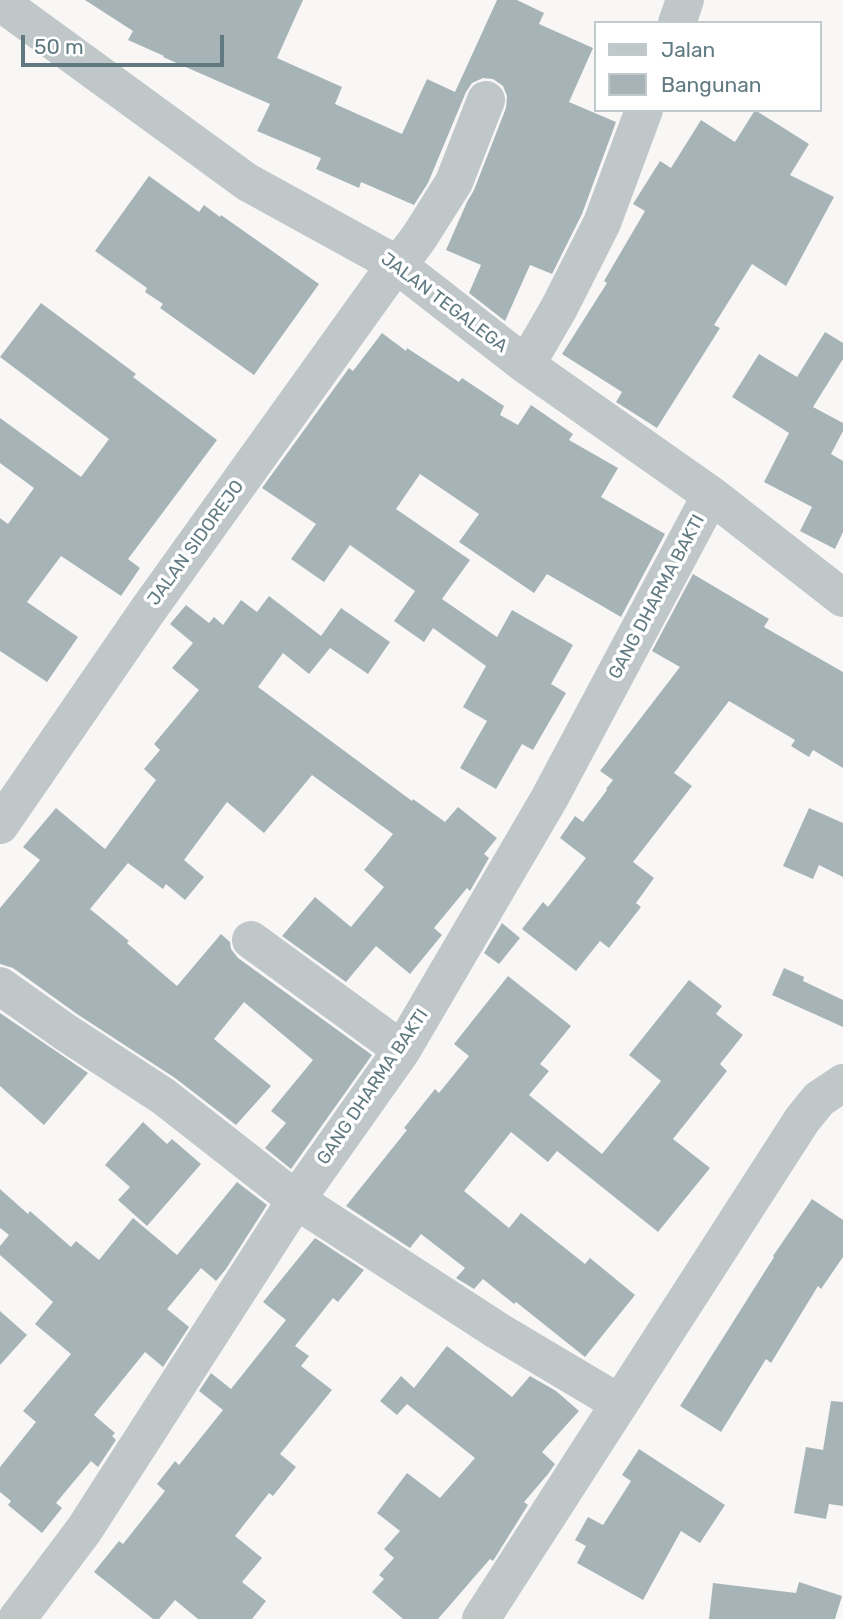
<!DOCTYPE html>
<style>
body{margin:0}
#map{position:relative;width:843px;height:1619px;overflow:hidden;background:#f8f7f5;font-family:Rubik,sans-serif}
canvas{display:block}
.legend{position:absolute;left:594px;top:21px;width:228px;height:91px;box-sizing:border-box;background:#fff;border:2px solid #c0cacd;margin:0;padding:9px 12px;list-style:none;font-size:21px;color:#617a82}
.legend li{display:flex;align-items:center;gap:14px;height:35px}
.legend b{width:35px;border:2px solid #c0cacd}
.scale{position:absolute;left:21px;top:35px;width:203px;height:32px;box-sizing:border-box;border:4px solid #617a82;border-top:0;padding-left:9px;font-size:21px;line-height:24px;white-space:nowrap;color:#617a82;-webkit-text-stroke:5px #fff;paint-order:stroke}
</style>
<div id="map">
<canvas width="843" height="1619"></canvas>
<ul class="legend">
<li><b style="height:9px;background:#c0c7c9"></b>Jalan</li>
<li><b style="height:19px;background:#a7b4b7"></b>Bangunan</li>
</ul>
<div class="scale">50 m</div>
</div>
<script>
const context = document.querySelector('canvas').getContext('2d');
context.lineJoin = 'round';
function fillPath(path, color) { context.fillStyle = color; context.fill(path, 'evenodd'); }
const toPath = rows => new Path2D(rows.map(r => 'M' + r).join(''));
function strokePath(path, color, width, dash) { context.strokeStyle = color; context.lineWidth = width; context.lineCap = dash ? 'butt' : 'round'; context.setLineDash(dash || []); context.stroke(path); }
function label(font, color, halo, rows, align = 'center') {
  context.font = font + ' Rubik,sans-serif'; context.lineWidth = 7; context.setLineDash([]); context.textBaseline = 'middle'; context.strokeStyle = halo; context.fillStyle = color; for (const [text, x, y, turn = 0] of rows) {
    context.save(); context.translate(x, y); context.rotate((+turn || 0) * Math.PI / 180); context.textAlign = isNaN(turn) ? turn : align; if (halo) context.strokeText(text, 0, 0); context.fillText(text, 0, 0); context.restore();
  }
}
fillPath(toPath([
 [85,0,303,0,277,58,342,87,335,104,402,134,427,79,455,92,497,0,517,0,544,13,539,24,593,48,569,102,616,122,582,214,552,274,530,265,505,321,469,293,481,265,446,250,467,202,474,190,506,108,507,96,503,86,493,79,483,78,472,83,466,92,428,183,414,205,361,182,359,188,316,169,321,158,257,131,270,104,163,57,164,56,128,40,133,31],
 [755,110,809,144,790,175,834,197,786,286,752,264,714,325,720,328,657,428,616,402,622,392,562,354,607,283,604,281,645,211,633,204,660,161,671,168,701,120,735,142],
 [149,176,199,212,204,205,220,217,221,215,319,284,254,375,160,308,163,304,145,292,147,288,95,251],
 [41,303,136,374,133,377,217,440,128,559,140,568,121,596,61,556,27,602,78,637,47,682,0,651,0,518,8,524,34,488,0,463,0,418,81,477,109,439,0,357],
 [825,332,843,343,843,359,813,407,843,423,843,431,831,454,843,461,843,532,835,549,800,531,812,507,764,482,789,433,732,397,759,354,797,377],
 [382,333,406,351,407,348,459,382,462,378,504,406,500,415,518,425,531,405,573,434,569,440,618,468,601,497,665,534,621,617,547,574,534,593,459,542,479,514,420,474,396,509,470,560,442,599,497,637,512,610,573,645,551,684,566,693,533,750,522,744,496,789,460,768,487,721,463,707,486,666,433,628,424,642,394,621,415,591,350,545,324,582,291,559,316,524,262,488,349,368,353,371],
 [693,574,769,619,764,627,843,672,843,768,813,750,809,757,791,746,795,740,729,701,674,773,692,786,633,862,654,878,636,903,641,907,609,948,600,941,576,971,522,929,543,902,548,907,586,858,560,838,575,816,583,822,607,790,606,789,613,780,600,771,680,667,652,651],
 [269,596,321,636,341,608,390,642,368,674,330,648,309,674,283,653,258,687,412,801,413,799,445,822,458,807,497,838,484,854,489,858,470,891,467,888,434,928,442,935,410,974,376,946,346,982,282,936,315,897,351,927,384,887,364,870,393,834,312,775,264,833,227,802,184,860,204,877,185,900,166,884,163,889,128,863,90,909,129,941,127,943,177,986,221,934,230,942,231,949,238,958,372,1055,291,1169,265,1148,286,1123,271,1111,313,1060,244,1002,214,1039,271,1086,236,1125,175,1078,77,1014,13,968,0,964,0,908,40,860,23,847,56,808,105,849,156,780,144,769,160,750,154,744,199,690,172,668,193,643,170,624,186,605,209,623,214,617,223,625,241,600,257,612],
 [809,808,843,823,843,877,819,865,813,879,783,866],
 [502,923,520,938,499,964,484,953],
 [784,968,804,977,803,981,843,1000,843,1027,772,995],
 [508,976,571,1026,540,1064,549,1071,529,1095,602,1154,661,1081,629,1055,689,980,722,1006,716,1014,743,1035,720,1064,727,1071,673,1139,710,1168,658,1232,557,1151,548,1162,511,1132,464,1191,509,1228,521,1213,585,1264,590,1258,635,1295,585,1357,516,1302,514,1304,483,1279,474,1289,456,1278,465,1268,421,1234,410,1248,346,1206,407,1130,404,1128,435,1089,439,1093,469,1056,454,1044],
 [0,1013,88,1073,44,1125,0,1086],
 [143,1122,167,1144,172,1139,201,1164,147,1226,118,1200,130,1187,105,1165],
 [237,1182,267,1205,226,1269,216,1281,201,1268,167,1309,189,1327,163,1367,145,1352,94,1415,115,1433,112,1436,116,1440,98,1467,91,1461,56,1503,62,1508,42,1533,8,1505,11,1501,0,1492,0,1467,36,1422,23,1411,71,1354,35,1324,53,1302,0,1255,0,1246,9,1235,0,1228,0,1189,28,1214,30,1211,71,1247,76,1241,99,1260,133,1218,177,1255],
 [812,1199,843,1220,843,1257,821,1289,818,1286,771,1363,766,1359,721,1432,680,1406,774,1257,773,1256],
 [315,1238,364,1270,338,1302,333,1298,295,1346,309,1356,301,1366,332,1390,280,1454,296,1467,273,1496,269,1493,235,1536,262,1558,242,1582,266,1601,252,1619,198,1619,175,1600,159,1619,153,1619,94,1572,119,1541,123,1544,165,1491,157,1484,175,1461,179,1465,223,1410,199,1391,211,1373,231,1389,286,1320,263,1302],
 [0,1311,27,1335,0,1365],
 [447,1346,512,1397,530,1376,556,1391,579,1411,542,1452,555,1464,548,1474,524,1502,528,1505,493,1561,490,1559,438,1619,403,1619,372,1592,384,1579,379,1575,394,1558,384,1549,400,1531,377,1513,407,1473,440,1498,475,1458,407,1404,397,1415,380,1401,401,1376,414,1388],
 [831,1401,843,1402,843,1506,829,1504,826,1519,794,1513,806,1447,823,1450],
 [639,1449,725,1505,700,1543,681,1531,643,1600,577,1563,586,1546,575,1540,588,1517,603,1525,631,1481,622,1475],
 [799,1582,842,1596,835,1619,709,1619,713,1583,796,1593]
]), '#a7b4b7');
strokePath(toPath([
 [0,2,247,182,396,264,526,365,711,495,843,598],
 [677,23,685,0],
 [526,365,559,308,602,223,644,110],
 [0,825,148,610,396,264,409,251,420,236,454,182,486,100],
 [251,940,402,1050],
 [0,986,65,1032,163,1096,296,1200,498,1331,619,1403],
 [17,1619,84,1530,296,1200,402,1050,549,799,711,495],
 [481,1619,802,1120,819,1099,843,1083]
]), '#c0c7c9', 38);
label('18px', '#617a82', '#fff', [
 ["JALAN TEGALEGA",444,303,37],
 ["JALAN SIDOREJO",196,543,-54],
 ["GANG DHARMA BAKTI",657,597,-62],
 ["GANG DHARMA BAKTI",373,1087,-56]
]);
</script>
